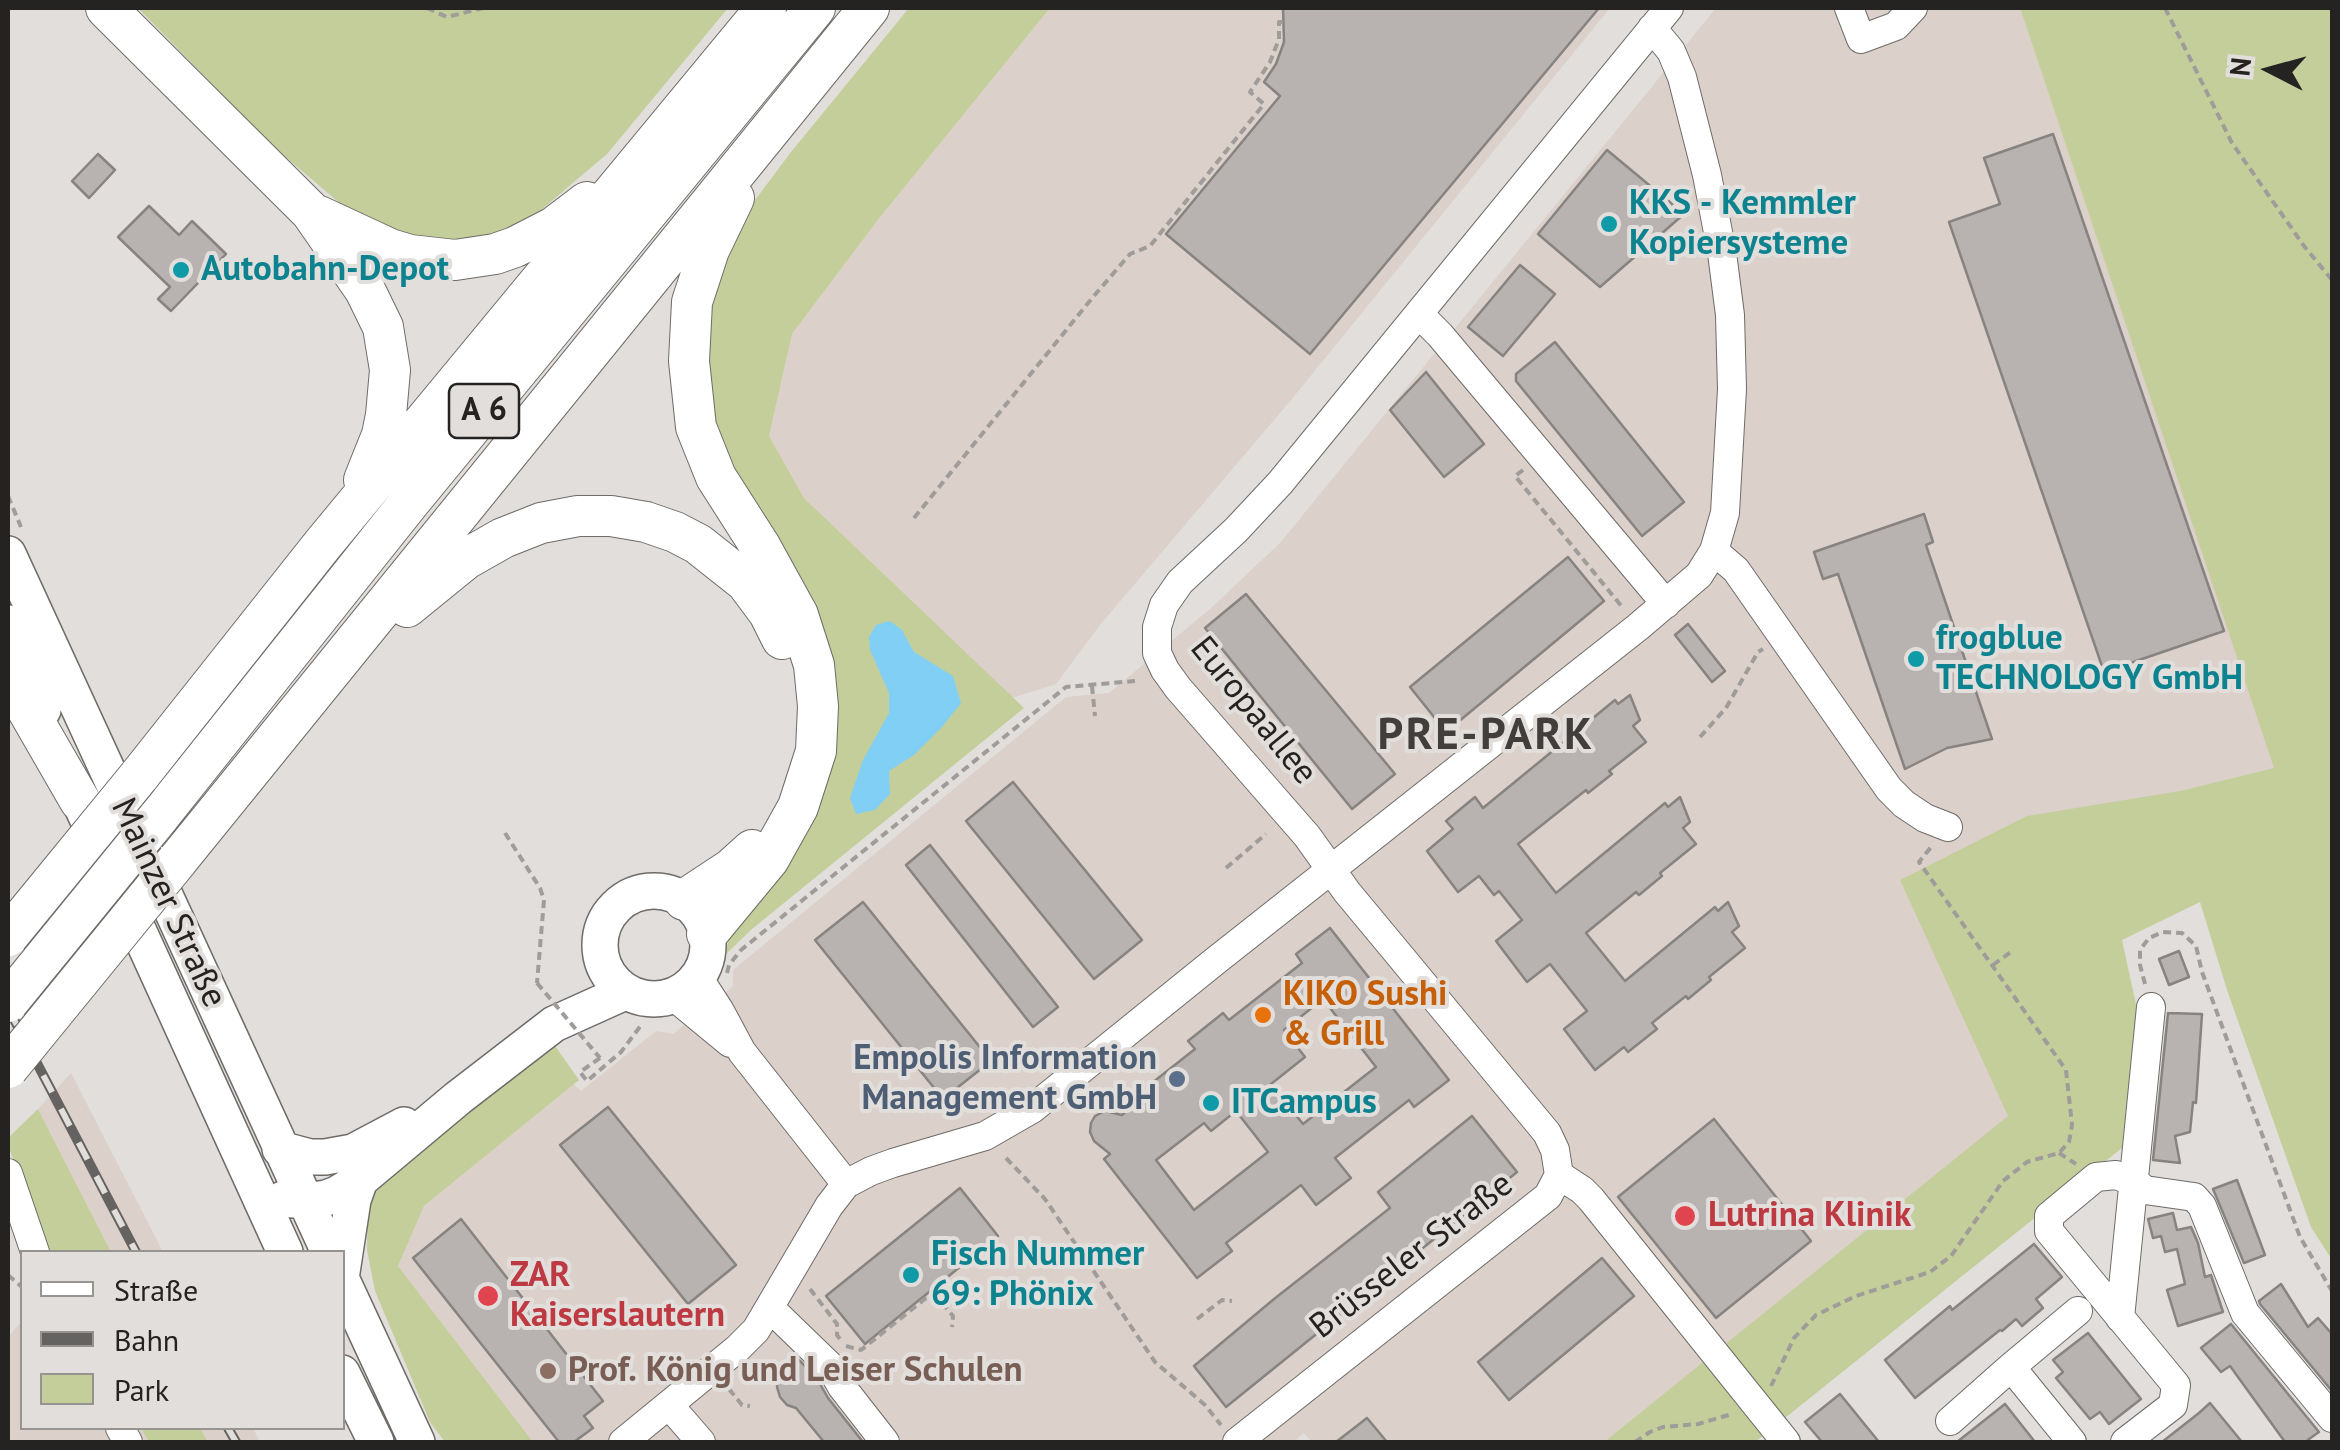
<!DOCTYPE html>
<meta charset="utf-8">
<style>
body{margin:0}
#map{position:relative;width:2340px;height:1450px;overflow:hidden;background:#e2dedb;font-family:"PT Sans",sans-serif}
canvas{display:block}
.frame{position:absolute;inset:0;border:10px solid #252322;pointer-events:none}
.legend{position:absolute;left:20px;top:1250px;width:325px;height:180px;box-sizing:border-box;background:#e2dedb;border:2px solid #969391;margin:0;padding:12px 18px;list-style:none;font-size:30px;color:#252322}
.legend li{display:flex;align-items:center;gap:20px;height:50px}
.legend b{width:50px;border:2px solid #969391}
.north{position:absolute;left:2220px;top:20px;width:100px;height:100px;-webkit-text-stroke:8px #e2dedb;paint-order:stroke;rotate:276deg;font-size:28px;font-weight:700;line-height:40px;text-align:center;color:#252322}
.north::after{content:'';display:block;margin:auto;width:35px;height:45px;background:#252322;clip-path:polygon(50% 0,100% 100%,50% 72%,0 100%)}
</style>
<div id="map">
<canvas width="2340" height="1450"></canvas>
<div class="frame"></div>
<ul class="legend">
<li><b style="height:12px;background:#fff"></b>Straße</li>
<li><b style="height:12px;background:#656361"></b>Bahn</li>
<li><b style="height:28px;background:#c4ce9a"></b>Park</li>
</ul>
<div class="north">N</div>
</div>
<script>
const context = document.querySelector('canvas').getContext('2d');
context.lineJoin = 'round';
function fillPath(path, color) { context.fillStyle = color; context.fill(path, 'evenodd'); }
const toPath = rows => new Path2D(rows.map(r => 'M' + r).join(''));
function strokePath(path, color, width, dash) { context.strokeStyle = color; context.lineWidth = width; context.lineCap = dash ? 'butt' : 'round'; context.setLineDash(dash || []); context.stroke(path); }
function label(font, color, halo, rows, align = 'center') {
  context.font = font + ' "PT Sans",sans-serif'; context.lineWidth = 8; context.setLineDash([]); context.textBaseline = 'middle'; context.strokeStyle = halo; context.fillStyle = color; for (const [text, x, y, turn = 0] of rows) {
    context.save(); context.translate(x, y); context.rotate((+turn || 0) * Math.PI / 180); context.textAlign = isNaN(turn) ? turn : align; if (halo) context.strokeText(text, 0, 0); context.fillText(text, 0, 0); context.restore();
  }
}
fillPath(toPath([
 [1050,8,1610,8,1291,400,1100,625,1056,684,1012,698,804,498,769,436,792,334,877,221],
 [1716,8,2020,8,2275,768,2180,791,1901,881,2009,1116,1604,1442,1312,1442,1304,1433,1293,1442,533,1442,398,1266,424,1206,574,1084,581,1091,656,1031,673,1034,733,986,733,970,1066,697,1109,693,1210,609,1280,543],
 [71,1073,163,1252,111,1252,38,1109],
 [22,1321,22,1428,141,1428,149,1442,8,1442,8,1337],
 [200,1428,253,1428,260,1442,208,1442]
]), '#dbd0ca');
fillPath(toPath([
 [138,8,728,8,607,154,528,221,458,245,370,229,274,147],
 [909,8,1050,8,877,221,792,334,769,436,804,498,1024,708,752,929,726,954,729,934,829,717,715,434,704,296,726,239,791,152],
 [2020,8,2332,8,2332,1260,2311,1227,2228,993,2200,902,2122,940,2137,1009,2122,1148,1755,1442,1604,1442,2008,1116,1900,880,2027,816,2180,791,2274,768],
 [553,1043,579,1080,424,1206,398,1266,533,1442,445,1442,430,1422,375,1291,367,1250,368,1204,376,1190,400,1163],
 [38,1109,111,1252,47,1252,8,1145,8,1138],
 [141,1428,200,1428,208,1442,149,1442]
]), '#c4ce9a');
fillPath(toPath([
 [890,621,902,630,914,652,953,676,961,703,942,727,914,755,889,771,890,794,875,810,856,814,850,798,863,760,889,713,889,693,870,650,869,637,876,625]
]), '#82cff5');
const building = toPath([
 [1283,8,1599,8,1310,354,1166,234,1280,96,1264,82,1276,64,1284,42,1283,8],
 [2053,134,2224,631,2104,672,1949,222,2000,204,1984,158,2053,134],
 [1607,150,1684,214,1600,287,1538,234,1607,150],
 [98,154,115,170,89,198,72,181,98,154],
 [149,206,179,235,192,221,226,254,171,311,158,299,170,287,118,237,149,206],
 [1520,265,1555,294,1503,356,1468,327,1520,265],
 [1555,342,1684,502,1642,536,1516,381,1516,374,1555,342],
 [1426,372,1484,444,1444,477,1390,410,1426,372],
 [1924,514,1933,542,1926,545,1992,739,1947,748,1905,769,1838,574,1823,579,1814,552,1924,514],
 [1568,557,1604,601,1446,732,1410,687,1568,557],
 [1246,594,1395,774,1352,809,1205,628,1246,594],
 [1688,624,1725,671,1712,682,1675,635,1688,624],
 [1630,695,1640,720,1633,726,1646,742,1609,771,1612,774,1588,793,1586,790,1518,844,1556,893,1665,803,1668,807,1680,797,1690,822,1683,828,1696,844,1660,873,1662,876,1639,895,1636,892,1586,933,1625,981,1715,907,1718,911,1728,902,1739,926,1732,932,1745,948,1709,977,1711,980,1688,999,1686,996,1652,1023,1657,1029,1628,1052,1624,1047,1595,1070,1564,1029,1587,1011,1550,964,1527,982,1496,941,1522,920,1499,891,1494,895,1479,876,1458,892,1427,851,1453,829,1446,821,1475,797,1483,808,1615,700,1618,704,1630,695],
 [1013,782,1142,940,1094,979,966,821,1013,782],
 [930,845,1058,1007,1033,1027,906,865,930,845],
 [863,902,991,1061,943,1099,815,940,863,902],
 [1330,928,1449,1080,1414,1107,1409,1100,1335,1158,1351,1178,1316,1205,1301,1185,1226,1243,1232,1251,1197,1278,1104,1159,1110,1154,1094,1141,1090,1132,1091,1123,1095,1116,1105,1111,1122,1115,1155,1087,1152,1083,1195,1049,1188,1041,1223,1013,1229,1020,1302,963,1296,954,1330,928],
 [1323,999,1376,1067,1303,1124,1271,1084,1305,1057,1284,1030,1323,999],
 [1236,1111,1268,1152,1194,1210,1156,1160,1204,1123,1211,1131,1236,1111],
 [2179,951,2189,977,2169,985,2159,959,2179,951],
 [2168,1013,2202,1014,2196,1103,2193,1102,2190,1132,2175,1136,2180,1163,2153,1160,2168,1013],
 [608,1107,736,1265,688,1304,560,1145,608,1107],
 [1472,1116,1517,1172,1226,1407,1194,1366,1274,1299,1390,1208,1378,1192,1472,1116],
 [1714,1119,1811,1241,1716,1318,1618,1197,1714,1119],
 [2237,1180,2265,1255,2244,1263,2213,1189,2237,1180],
 [960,1188,998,1236,865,1344,826,1296,960,1188],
 [2173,1213,2177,1230,2191,1227,2198,1243,2205,1277,2211,1275,2223,1312,2178,1326,2167,1290,2185,1284,2177,1249,2165,1252,2161,1236,2153,1238,2148,1219,2173,1213],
 [461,1219,603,1401,584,1416,593,1428,574,1442,559,1442,413,1258,461,1219],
 [2034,1244,2062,1277,2036,1299,2043,1308,2022,1326,2016,1319,2002,1331,2000,1330,1915,1398,1885,1360,1950,1306,1952,1310,2034,1244],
 [1602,1258,1634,1296,1509,1400,1478,1362,1602,1258],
 [2281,1284,2308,1327,2318,1318,2332,1334,2332,1391,2260,1304,2259,1301,2281,1284],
 [2231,1324,2319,1432,2305,1442,2285,1442,2230,1366,2221,1372,2201,1348,2231,1324],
 [2088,1333,2141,1399,2109,1424,2100,1412,2090,1419,2056,1378,2063,1372,2053,1360,2088,1333],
 [798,1359,816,1377,828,1398,863,1442,824,1442,796,1408,787,1405,780,1397,777,1387,778,1377,783,1368,791,1361,798,1359],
 [1840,1394,1879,1442,1822,1442,1805,1422,1840,1394],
 [2210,1403,2242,1442,2162,1442,2199,1413,2210,1403],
 [2005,1404,2035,1442,1957,1442,2005,1404],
 [1367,1418,1387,1442,1336,1442,1367,1418]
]);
fillPath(building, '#b8b3b1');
strokePath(building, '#878381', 2.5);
const minor = toPath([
 [1849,8,1861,39,1896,26,1913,8],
 [1419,314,1440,335,1666,604],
 [1714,551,1736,570,1889,789,1904,804,1925,818,1948,827],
 [698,977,720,1011,742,1052,846,1184],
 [673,996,730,1043],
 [8,1173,35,1252],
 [1559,1175,1582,1190,1591,1199,1786,1442],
 [770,1308,830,1366,842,1387,885,1442],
 [2120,1318,2151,1007],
 [669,1405,701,1442],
 [1950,1421,2011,1367],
 [120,1428,128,1442],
 [623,1442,738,1348,756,1330,829,1206,846,1184,871,1171,893,1163,985,1136,1032,1109,1214,962,1638,627,1699,575,1714,551,1725,513,1732,389,1730,315,1722,253,1707,175,1682,77,1671,51,1652,28],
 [1237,1442,1548,1196,1559,1175,1555,1150,1547,1133,1347,892,1307,836,1178,688,1165,670,1157,653,1157,627,1164,605,1180,582,1236,530,1280,483,1669,8],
 [2072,1442,2011,1367,2078,1311],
 [2125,1442,2173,1405,2176,1385,2049,1231,2049,1216,2096,1177,2116,1175,2135,1182,2145,1190,2194,1197,2202,1206,2245,1313,2332,1418]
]);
const major = toPath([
 [8,554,329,1252],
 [8,623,43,710],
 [83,809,285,1252],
 '600 945a54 54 0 1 1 108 0a54 54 0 1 1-108 0Z',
 [280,1149,310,1157,325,1157,353,1152,404,1125],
 [283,1199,305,1201,326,1198,337,1194,360,1180,458,1098,554,1024,625,992],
 [342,1272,353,1200,360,1180],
 [342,1280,417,1442],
 [342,1373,376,1442]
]);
const highway = toPath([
 [106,8,311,212,365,290,383,327,390,370,386,415,382,435,364,480],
 [319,216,390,249,410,255,455,260,495,254,515,247,554,227,587,202],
 [407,607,466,559,503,538,541,523,578,516,611,516,646,522,675,532,698,544,746,582,769,613,782,639],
 [8,676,80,801],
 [139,776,323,544,766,8],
 [158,818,408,504,815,8],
 [177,861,869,8],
 [684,900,731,869,752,850],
 [707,934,769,859,798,807,816,751,818,706,814,665,798,615,760,546,716,477,696,427,689,361,692,302,709,250,734,198]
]);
strokePath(minor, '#6e6b68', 30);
strokePath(major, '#6e6b68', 38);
strokePath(highway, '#6e6b68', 42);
strokePath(toPath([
 [427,8,447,17,483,8],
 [2165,8,2232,143,2304,246,2332,280],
 [1523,470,1515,476,1623,608],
 [8,496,21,527],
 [914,518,1093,297,1130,254,1150,246,1264,104,1250,92,1270,62,1279,39,1279,22,1285,22],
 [1092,686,1095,716],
 [1700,737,1726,708,1758,652,1763,649],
 [505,833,540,888,544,900,537,983],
 [1226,868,1266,834],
 [1993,965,2012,951],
 [727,973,729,965,741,950,1066,687,1135,681],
 [2145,984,2140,965,2140,950,2149,938,2163,932,2182,933,2196,946,2202,972,2300,1237,2332,1291],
 [600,1058,580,1072,587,1081,621,1052,642,1024],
 [2059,1153,2076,1164],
 [1006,1158,1045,1199,1155,1362,1205,1405,1221,1425],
 [8,1275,22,1287],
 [810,1289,837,1324,837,1335,840,1339],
 [1197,1319,1222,1300,1232,1301],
 [846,1346,861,1350,926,1298,938,1298,953,1316,952,1327],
 [1771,1386,1794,1338,1816,1315,1856,1296,1930,1272,1951,1256,2003,1181,2027,1162,2059,1153,2069,1142,2072,1125,2066,1070,1919,862,1932,846],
 [729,1389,742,1405,750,1406],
 [1635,1442,1650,1432,1663,1427,1698,1424,1732,1414]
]), '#9f9c99', 4, [8, 5]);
strokePath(minor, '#fff', 28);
strokePath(major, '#fff', 35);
strokePath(highway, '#fff', 40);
const rail = toPath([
 [8,1008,136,1252],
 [228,1428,236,1442]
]);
strokePath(rail, '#656361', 10);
strokePath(rail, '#e2dedb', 6, [19]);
const highwayBridge = toPath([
 [8,936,139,776],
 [8,1002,158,818],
 [8,1068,177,861]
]);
strokePath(highwayBridge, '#6e6b68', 42, []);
strokePath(toPath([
 [537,983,600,1058]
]), '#9f9c99', 4, [8, 5]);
strokePath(highwayBridge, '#fff', 40);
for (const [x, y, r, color] of [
 [1609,224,10,"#0f9aa8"],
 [181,270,10,"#0f9aa8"],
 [1916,659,10,"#0f9aa8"],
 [1263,1015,10,"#e8710a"],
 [1177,1079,10,"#5c6f8a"],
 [1211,1103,10,"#0f9aa8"],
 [1685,1216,12,"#e0444e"],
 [911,1275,10,"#0f9aa8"],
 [488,1296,12,"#e0444e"],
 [548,1371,10,"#8d6e63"]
]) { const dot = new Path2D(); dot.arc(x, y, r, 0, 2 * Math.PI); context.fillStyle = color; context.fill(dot); strokePath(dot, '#e2dedb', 4); }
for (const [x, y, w] of [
 [484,411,70]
]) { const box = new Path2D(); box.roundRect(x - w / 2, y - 27, w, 54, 8); context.fillStyle = '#e2dedb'; context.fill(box); strokePath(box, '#252322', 2.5); }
label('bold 32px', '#252322', null, [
 ["A 6",484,411]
]);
label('bold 35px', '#0d838f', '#e2dedb', [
 ["KKS - Kemmler",1629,204],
 ["Kopiersysteme",1629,244],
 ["Autobahn-Depot",201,270],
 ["frogblue",1936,639],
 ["TECHNOLOGY GmbH",1936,679],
 ["ITCampus",1231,1103],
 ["Fisch Nummer",931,1255],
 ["69: Phönix",931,1295]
], 'left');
label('35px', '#252322', '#e2dedb', [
 ["Europaallee",1253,711,51],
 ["Mainzer Straße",168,903,65],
 ["Brüsseler Straße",1412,1256,-38]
]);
label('bold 35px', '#c56008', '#e2dedb', [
 ["KIKO Sushi",1283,995],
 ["& Grill",1283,1035]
], 'left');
label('bold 35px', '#4e5e75', '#e2dedb', [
 ["Empolis Information",1157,1059],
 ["Management GmbH",1157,1099]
], 'right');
label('bold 35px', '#be3a42', '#e2dedb', [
 ["Lutrina Klinik",1708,1216],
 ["ZAR",510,1276],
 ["Kaiserslautern",510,1316]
], 'left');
label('bold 35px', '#785e54', '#e2dedb', [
 ["Prof. König und Leiser Schulen",568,1371]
], 'left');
context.letterSpacing = '2.5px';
label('bold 45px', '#413e3c', '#e2dedb', [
 ["PRE-PARK",1486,736]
]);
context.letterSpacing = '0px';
</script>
